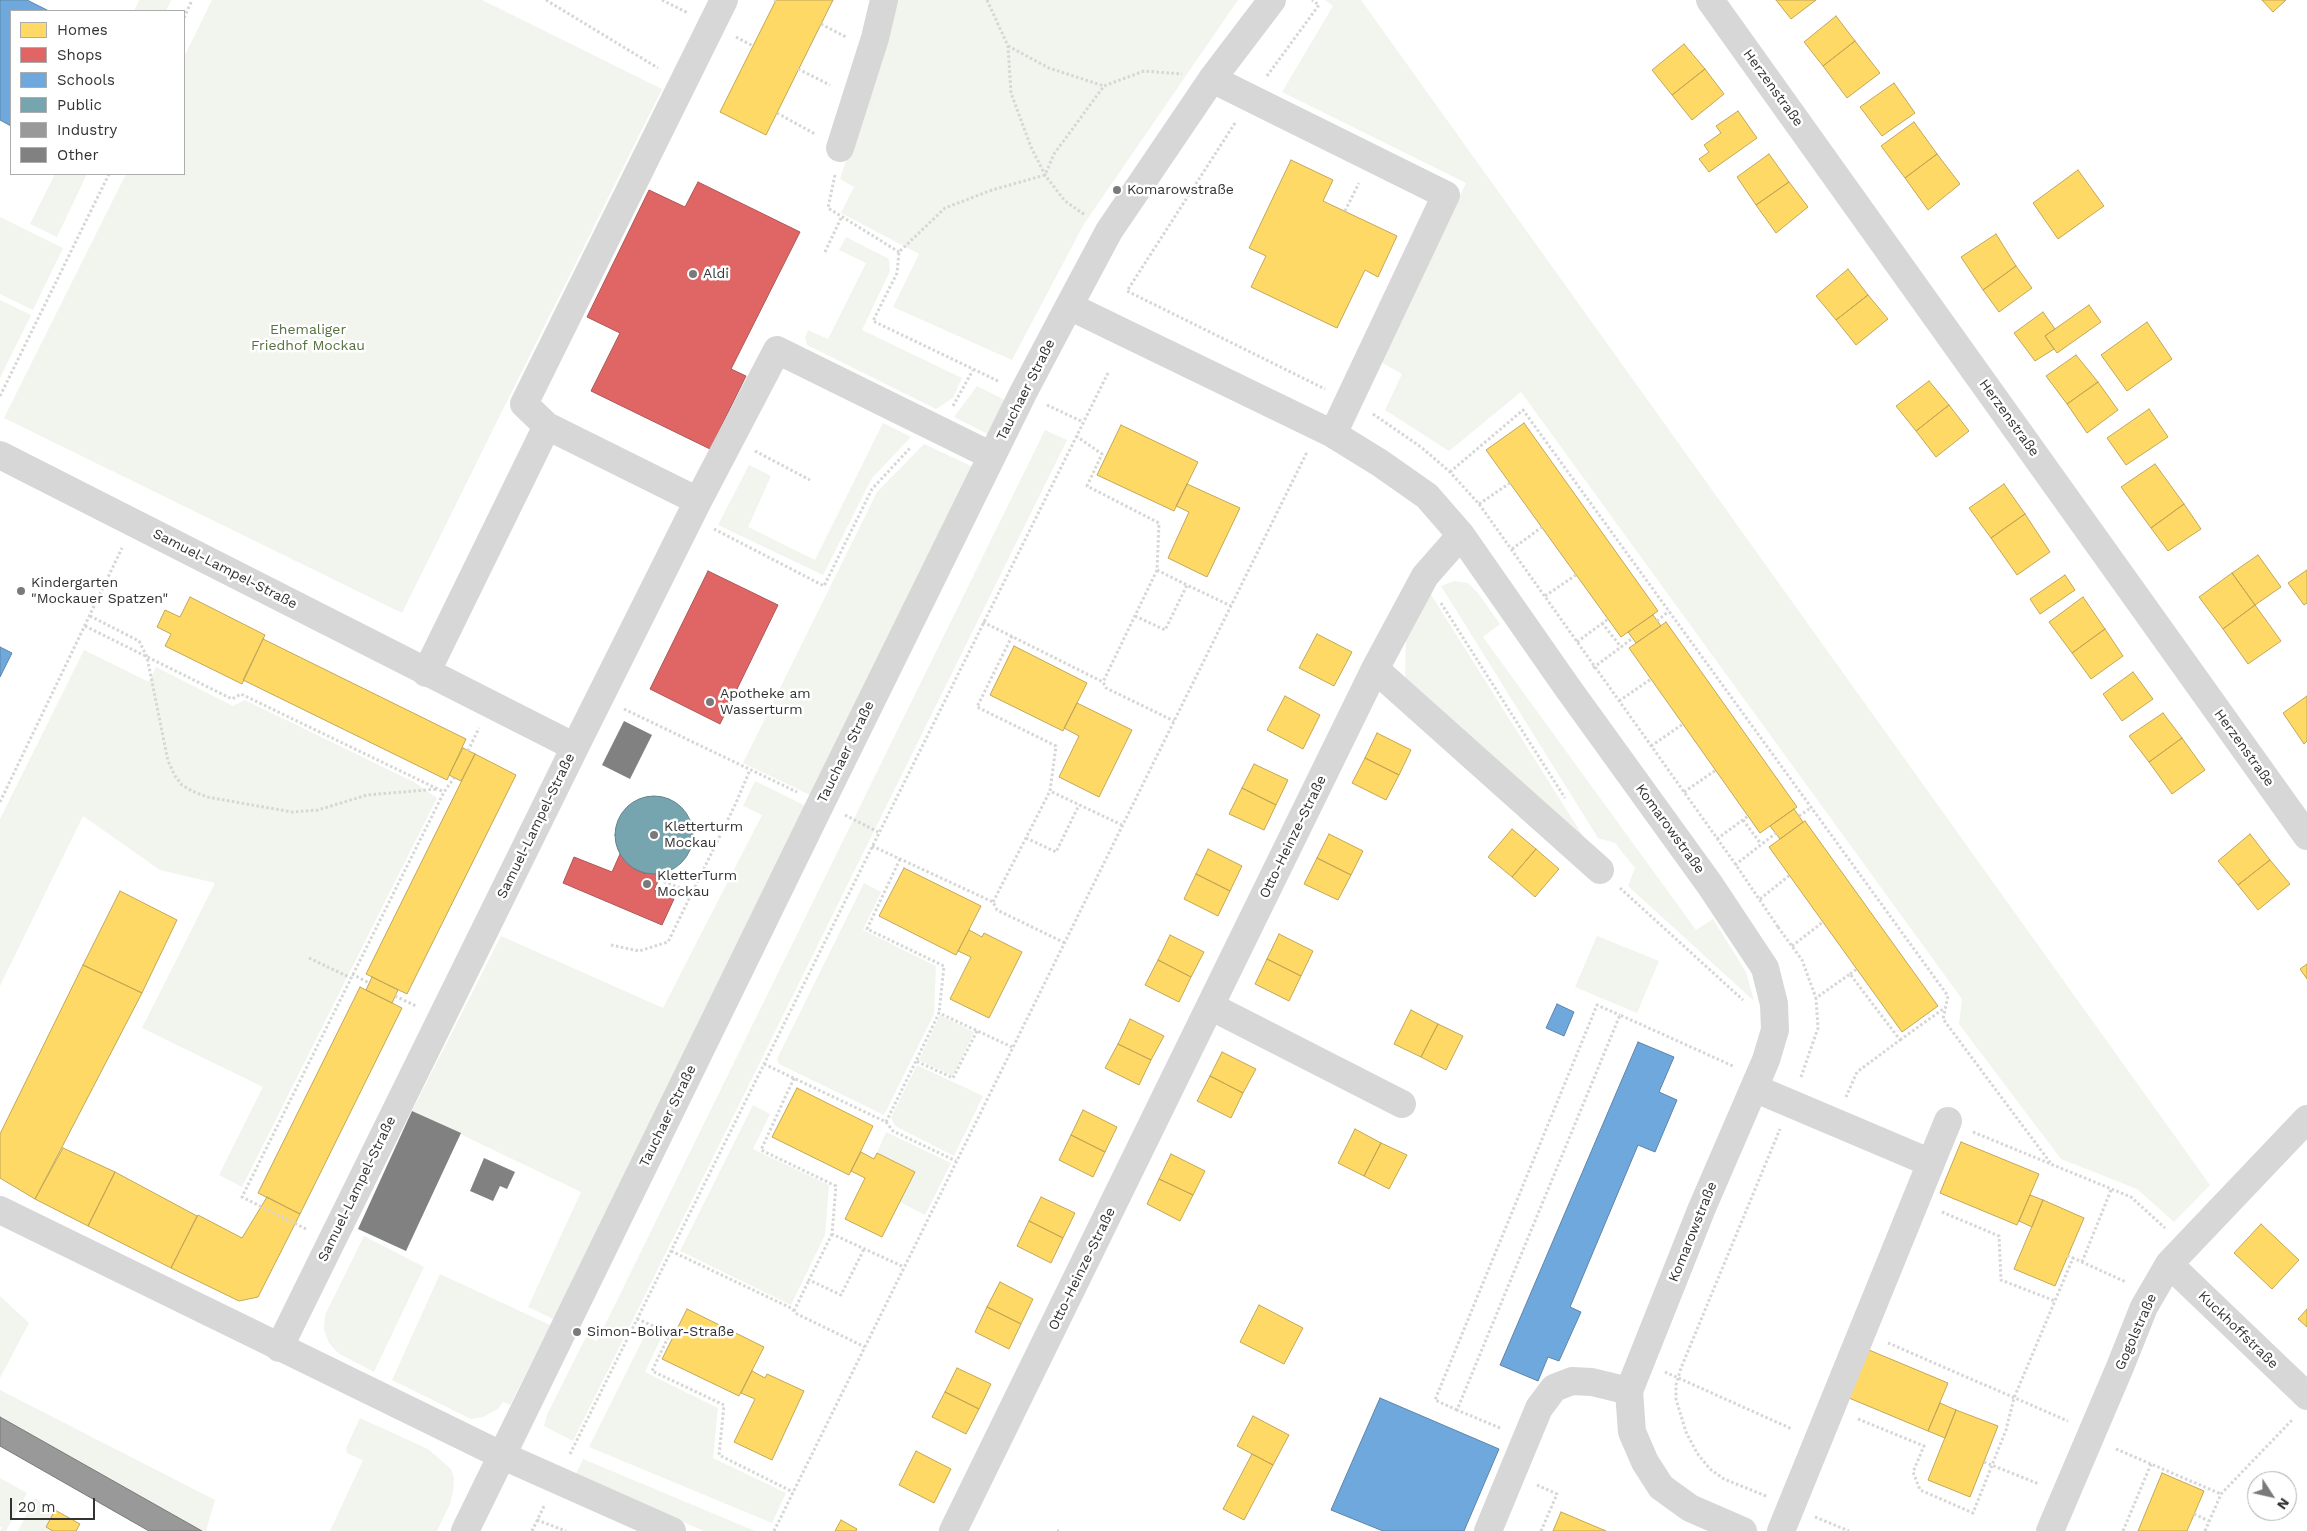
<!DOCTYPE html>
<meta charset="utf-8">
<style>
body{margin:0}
#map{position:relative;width:2307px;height:1531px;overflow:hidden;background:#fff;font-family:"Work Sans",sans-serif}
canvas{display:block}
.legend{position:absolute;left:10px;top:10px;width:175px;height:165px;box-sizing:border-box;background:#fff;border:1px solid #adadad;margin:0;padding:6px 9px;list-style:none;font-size:15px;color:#333}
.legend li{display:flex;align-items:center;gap:10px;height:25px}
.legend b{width:25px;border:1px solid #adadad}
.north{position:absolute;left:2247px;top:1471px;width:50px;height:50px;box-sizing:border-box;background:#fff;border:1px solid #adadad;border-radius:50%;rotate:125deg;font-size:14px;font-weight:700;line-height:20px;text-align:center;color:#333}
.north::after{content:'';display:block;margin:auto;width:18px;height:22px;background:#7a7a7a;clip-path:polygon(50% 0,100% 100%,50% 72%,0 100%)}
.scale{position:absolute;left:10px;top:1498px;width:85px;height:22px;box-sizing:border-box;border:2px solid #333;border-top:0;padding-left:6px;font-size:15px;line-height:18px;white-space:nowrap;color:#333;-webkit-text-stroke:4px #fff;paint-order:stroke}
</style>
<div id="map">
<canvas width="2307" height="1531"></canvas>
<ul class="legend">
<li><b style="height:14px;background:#ffd966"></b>Homes</li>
<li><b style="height:14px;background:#e06666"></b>Shops</li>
<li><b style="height:14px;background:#6fa8dc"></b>Schools</li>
<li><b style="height:14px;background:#76a5af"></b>Public</li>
<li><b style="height:14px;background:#999"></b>Industry</li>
<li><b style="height:14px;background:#818181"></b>Other</li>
</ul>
<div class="north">N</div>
<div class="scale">20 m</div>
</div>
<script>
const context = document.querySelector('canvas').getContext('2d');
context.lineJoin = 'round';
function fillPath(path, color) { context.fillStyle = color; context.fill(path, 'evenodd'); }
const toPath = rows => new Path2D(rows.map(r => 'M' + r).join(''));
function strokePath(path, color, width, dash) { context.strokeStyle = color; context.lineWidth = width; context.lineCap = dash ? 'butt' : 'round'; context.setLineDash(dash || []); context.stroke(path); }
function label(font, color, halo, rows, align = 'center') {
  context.font = font + ' "Work Sans",sans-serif'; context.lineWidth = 5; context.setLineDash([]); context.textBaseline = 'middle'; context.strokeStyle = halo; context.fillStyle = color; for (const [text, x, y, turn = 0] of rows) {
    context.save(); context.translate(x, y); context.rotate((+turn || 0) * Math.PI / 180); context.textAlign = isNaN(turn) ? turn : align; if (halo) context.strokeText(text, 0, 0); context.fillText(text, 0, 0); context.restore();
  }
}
fillPath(toPath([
 [139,0,171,0,166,11,134,11],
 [212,0,482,0,662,89,402,613,4,418,126,174,184,174,184,57],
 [897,0,1238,0,1084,224,1012,360,893,307,919,254,841,213,854,187,840,179],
 [1325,0,1361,0,2210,1185,2174,1222,2137,1189,2061,1159,1959,1024,1962,999,1521,392,1449,451,1385,410,1402,374,1379,361,1466,183,1282,92,1333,6],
 [55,174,87,174,57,237,30,224],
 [0,217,63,248,33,310,0,294],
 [846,237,889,259,890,271,862,330,962,378,953,398,936,409,807,345,805,338,808,330,828,339,866,263,839,250],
 [0,300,31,315,0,378],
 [977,386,1005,400,988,434,954,417],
 [883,423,911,437,872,478,823,575,718,525,749,465,771,476,748,527,815,560],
 [1045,430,1067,440,573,1441,544,1426,547,1415,586,1337,597,1341],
 [924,444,973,467,810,795,743,763,877,492],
 [1454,581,1468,583,1478,593,1500,624,1483,637,1696,930,1713,919,1746,972,1754,1001,1628,886,1635,868,1615,843,1598,838,1441,586],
 [1430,593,1583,836,1567,832,1405,684,1406,630],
 [84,650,149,682,156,667,233,706,245,700,414,782,437,798,242,1187,219,1175,263,1087,142,1028,215,883,160,870,83,816,0,986,0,819],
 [755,781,806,806,553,1319,528,1307,581,1192,412,1111,501,936,663,1008,762,815,743,806],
 [864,883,881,892,863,930,936,966,934,1014,884,1115,779,1064,777,1059],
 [1597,936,1659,961,1637,1013,1575,987],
 [940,1015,974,1032,953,1076,919,1060],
 [917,1065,983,1096,954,1156,895,1126,891,1117],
 [753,1105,770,1114,753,1149,829,1185,825,1235,791,1305,680,1251],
 [886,1132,951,1163,925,1215,900,1202,915,1172,877,1153],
 [364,1236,424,1267,374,1372,338,1353,329,1343,324,1330,325,1315],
 [440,1274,550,1325,510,1405,503,1402,498,1409,483,1417,471,1419,392,1380],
 [0,1296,29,1323,0,1378],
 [647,1331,661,1338,645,1372,718,1408,713,1458,786,1493,772,1523,589,1447],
 [0,1390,215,1500,206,1531,202,1531,0,1417],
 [360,1418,428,1449,451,1469,454,1479,453,1491,450,1504,437,1531,330,1531,363,1460,347,1453,346,1448],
 [583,1459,755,1531,704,1531,575,1476],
 [0,1478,27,1493,6,1531,0,1531,2,1528,0,1526],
 [35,1498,55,1510,46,1527,53,1531,18,1531]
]), '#f1f5ed');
const homes = toPath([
 [833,0,766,135,720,112,776,0,833,0],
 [1776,0,1816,0,1791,19,1776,0],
 [2262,0,2286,0,2273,12,2262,0],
 [1836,16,1855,41,1823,66,1804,42,1836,16],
 [1855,41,1880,73,1847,98,1823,66,1855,41],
 [1684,44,1705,69,1672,95,1652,70,1684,44],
 [1705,69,1724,94,1692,120,1672,95,1705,69],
 [1894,83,1915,113,1882,136,1860,107,1894,83],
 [1738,111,1757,138,1709,172,1699,159,1709,152,1704,145,1721,133,1716,126,1738,111],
 [1914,122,1937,154,1905,178,1881,146,1914,122],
 [1769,154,1789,182,1756,205,1737,177,1769,154],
 [1937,154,1960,184,1928,210,1905,178,1937,154],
 [1291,160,1333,180,1323,201,1397,236,1378,277,1365,270,1337,328,1251,287,1266,256,1249,248,1291,160],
 [2078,170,2104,206,2058,239,2033,203,2078,170],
 [1789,182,1808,207,1776,233,1756,205,1789,182],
 [1996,234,2016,266,1983,290,1961,257,1996,234],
 [2016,266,2032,288,1999,312,1983,290,2016,266],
 [1848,269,1868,295,1836,320,1816,296,1848,269],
 [1868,295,1888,319,1856,345,1836,320,1868,295],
 [2089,305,2101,322,2057,353,2045,336,2089,305],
 [2043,312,2055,329,2045,336,2054,349,2035,361,2014,333,2043,312],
 [2147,322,2172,359,2127,391,2101,355,2147,322],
 [2076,355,2098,382,2067,404,2046,376,2076,355],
 [1929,381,1949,405,1916,431,1896,406,1929,381],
 [2098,382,2118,410,2087,433,2067,404,2098,382],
 [1949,405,1969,431,1936,457,1916,431,1949,405],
 [2149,409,2168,437,2126,465,2107,438,2149,409],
 [1524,423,1658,611,1621,637,1486,450,1524,423],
 [1121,425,1198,462,1174,511,1097,475,1121,425],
 [2155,464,2184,504,2151,528,2121,487,2155,464],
 [1187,484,1240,508,1207,577,1168,558,1189,512,1176,506,1187,484],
 [2004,484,2025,514,1991,538,1969,508,2004,484],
 [2184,504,2201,529,2168,551,2151,528,2184,504],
 [2025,514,2050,552,2017,575,1991,538,2025,514],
 [2258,555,2281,587,2255,605,2232,573,2258,555],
 [2307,570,2307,603,2304,605,2288,583,2307,570],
 [2232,573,2255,605,2223,629,2199,597,2232,573],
 [2065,575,2075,590,2040,614,2030,599,2065,575],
 [190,597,265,635,242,684,165,646,171,634,157,627,165,610,180,617,190,597],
 [2083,597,2105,629,2072,653,2049,622,2083,597],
 [2255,605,2281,641,2248,664,2223,629,2255,605],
 [1653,615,1661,626,1636,643,1628,632,1653,615],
 [1666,622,1797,807,1760,833,1629,648,1666,622],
 [2105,629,2123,656,2091,679,2072,653,2105,629],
 [1317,634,1352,652,1334,686,1299,668,1317,634],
 [263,639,466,739,447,780,243,680,263,639],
 [1014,646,1087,683,1063,731,990,695,1014,646],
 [2133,672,2153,699,2122,721,2103,694,2133,672],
 [1285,696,1320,715,1303,749,1267,730,1285,696],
 [2307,696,2307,741,2304,744,2283,713,2307,696],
 [1077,703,1132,730,1099,797,1059,777,1079,736,1064,728,1077,703],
 [2163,713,2182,738,2149,762,2129,736,2163,713],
 [1377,733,1411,750,1399,775,1365,758,1377,733],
 [2182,738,2205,770,2172,794,2149,762,2182,738],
 [463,748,475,754,461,781,449,775,463,748],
 [475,754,516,775,407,994,366,974,475,754],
 [1365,758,1399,775,1386,800,1352,783,1365,758],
 [1254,764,1288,780,1276,805,1242,788,1254,764],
 [1242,788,1276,805,1264,830,1229,814,1242,788],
 [1794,809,1803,822,1780,839,1770,826,1794,809],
 [1805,821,1938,1006,1902,1032,1769,847,1805,821],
 [1512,829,1536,849,1512,877,1488,857,1512,829],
 [1329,834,1363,851,1351,875,1317,858,1329,834],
 [2250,834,2270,860,2238,885,2218,861,2250,834],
 [1208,849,1242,866,1230,891,1196,874,1208,849],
 [1536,849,1559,869,1535,897,1512,877,1536,849],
 [1317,858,1351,875,1338,900,1304,884,1317,858],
 [2270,860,2290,884,2258,910,2238,885,2270,860],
 [904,868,981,906,956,955,879,916,904,868],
 [1196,874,1230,891,1218,916,1184,899,1196,874],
 [120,891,177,920,142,993,83,965,120,891],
 [969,930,982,937,984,933,1022,952,989,1018,950,999,971,957,958,951,969,930],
 [1279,934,1313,951,1301,976,1267,959,1279,934],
 [1170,935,1204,952,1191,977,1158,960,1170,935],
 [1267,959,1301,976,1289,1001,1255,984,1267,959],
 [1158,960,1191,977,1179,1002,1145,985,1158,960],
 [2307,964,2307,979,2300,969,2307,964],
 [83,965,142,993,35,1199,0,1178,0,1134,83,965],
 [372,977,398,990,392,1003,366,990,372,977],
 [360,987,402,1008,300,1214,258,1193,360,987],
 [1411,1010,1438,1024,1421,1057,1394,1044,1411,1010],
 [1130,1019,1164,1036,1151,1060,1118,1044,1130,1019],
 [1438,1024,1463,1036,1446,1070,1421,1057,1438,1024],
 [1118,1044,1151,1060,1139,1085,1105,1068,1118,1044],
 [1222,1052,1256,1069,1243,1093,1210,1076,1222,1052],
 [1210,1076,1243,1093,1231,1118,1197,1101,1210,1076],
 [797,1088,873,1126,849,1175,772,1137,797,1088],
 [1083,1110,1117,1127,1105,1152,1071,1135,1083,1110],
 [1355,1129,1381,1143,1364,1176,1338,1163,1355,1129],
 [1071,1135,1105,1152,1093,1177,1059,1160,1071,1135],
 [1961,1142,2039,1174,2017,1225,1940,1193,1961,1142],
 [1381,1143,1407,1155,1389,1189,1364,1176,1381,1143],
 [63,1148,115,1172,88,1226,35,1199,63,1148],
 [861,1152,874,1159,877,1153,915,1172,882,1237,845,1219,865,1178,851,1171,861,1152],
 [1171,1154,1205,1171,1193,1195,1159,1179,1171,1154],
 [115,1172,197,1216,171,1268,88,1226,115,1172],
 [1159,1179,1193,1195,1180,1221,1147,1204,1159,1179],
 [2030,1195,2043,1200,2032,1227,2019,1221,2030,1195],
 [267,1197,300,1214,258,1297,239,1301,171,1268,198,1215,242,1238,267,1197],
 [1041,1197,1075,1213,1063,1238,1029,1221,1041,1197],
 [2043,1200,2084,1218,2055,1286,2014,1269,2043,1200],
 [1029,1221,1063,1238,1051,1263,1017,1246,1029,1221],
 [2261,1224,2299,1260,2272,1289,2234,1253,2261,1224],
 [1000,1282,1033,1299,1021,1324,987,1307,1000,1282],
 [1259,1305,1303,1328,1284,1364,1240,1342,1259,1305],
 [987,1307,1021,1324,1009,1349,975,1332,987,1307],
 [687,1309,764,1347,739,1396,662,1359,687,1309],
 [2307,1309,2307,1327,2298,1319,2307,1309],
 [1869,1350,1948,1383,1928,1431,1849,1398,1869,1350],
 [957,1368,991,1384,979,1409,945,1392,957,1368],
 [752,1371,765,1378,767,1374,804,1391,772,1460,734,1442,755,1399,741,1393,752,1371],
 [945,1392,979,1409,966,1434,932,1417,945,1392],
 [1940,1403,1956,1410,1945,1438,1928,1431,1940,1403],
 [1956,1410,1998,1426,1970,1497,1928,1480,1956,1410],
 [1253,1416,1289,1435,1273,1465,1237,1446,1253,1416],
 [916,1451,951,1469,934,1503,899,1485,916,1451],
 [1252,1454,1273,1465,1244,1520,1223,1509,1252,1454],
 [2162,1473,2204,1491,2187,1531,2138,1531,2162,1473],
 [55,1510,80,1524,76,1531,53,1531,46,1527,55,1510],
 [1561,1512,1606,1531,1553,1531,1561,1512],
 [841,1520,857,1529,856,1531,835,1531,841,1520]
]);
fillPath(homes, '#ffd966');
strokePath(homes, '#c2a757', 1);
const shops = toPath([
 [698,182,800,232,731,369,746,376,710,449,591,391,620,333,587,317,649,190,685,207,698,182],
 [708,571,778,605,720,724,650,689,708,571],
 [620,854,634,869,644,873,662,873,654,890,674,899,662,925,563,883,574,857,612,872,620,854]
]);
fillPath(shops, '#e06666');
strokePath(shops, '#ac5757', 1);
const schools = toPath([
 [0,0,27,0,49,11,11,11,11,126,0,120,0,0],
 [0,647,12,653,0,677,0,647],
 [1557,1004,1574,1012,1564,1036,1546,1028,1557,1004],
 [1638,1042,1674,1057,1659,1092,1677,1100,1655,1152,1638,1145,1570,1307,1581,1312,1559,1361,1548,1357,1538,1381,1500,1365,1638,1042],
 [1380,1398,1499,1449,1464,1531,1383,1531,1331,1510,1380,1398]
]);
fillPath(schools, '#6fa8dc');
strokePath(schools, '#5d85a9', 1);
const public = toPath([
 '615 835a39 39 0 1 1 78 0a39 39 0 1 1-78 0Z'
]);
fillPath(public, '#76a5af');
strokePath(public, '#62838a', 1);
const industry = toPath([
 [0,1417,202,1531,149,1531,0,1446,0,1417]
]);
fillPath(industry, '#999');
strokePath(industry, '#7a7a7a', 1);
fillPath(toPath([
 [624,721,652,735,630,779,602,765],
 [412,1111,461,1133,406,1251,358,1229],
 [484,1158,515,1172,507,1189,500,1186,493,1201,470,1191]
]), '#818181');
strokePath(toPath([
 [546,0,658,68],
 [662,0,688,13],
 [774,0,776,1],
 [987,0,1008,46,1011,93,1031,147,1045,175,1065,201,1085,215],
 [184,18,192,0],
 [821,24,846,37],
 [736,37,753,46],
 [1008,46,1049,68,1104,86],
 [798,69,830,85],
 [1267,76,1319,5,1312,0],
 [777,113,815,134],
 [1235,123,1127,291,1325,389],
 [835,175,828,208,899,252],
 [1345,211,1359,183],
 [825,252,842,216],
 [998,381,873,321,897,273,899,252,945,208,992,190,1045,175,1054,154,1104,86,1144,71,1182,74],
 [0,396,109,174],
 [1047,405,1083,422],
 [953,406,973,370],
 [1373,414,1421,447,1450,472,1479,504,1736,865,1778,927],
 [1076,436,1102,454,1087,486,1159,523,1157,570,1103,682],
 [755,451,810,480],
 [1450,472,1523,410,1948,996,1943,1019,2052,1165],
 [1479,504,1510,483],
 [714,529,824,586,872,489,911,447],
 [1512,549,1542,527],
 [1157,570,1187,585],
 [1545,596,1576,575],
 [1441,603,1565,798],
 [90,616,139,641,147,657,168,761,175,776,182,785,192,791,207,797,292,812,318,810,367,795,438,789],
 [1135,616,1165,630,1187,585,1231,606],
 [1657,621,1669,611],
 [983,622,1103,682,1106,688,1174,721],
 [1602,623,1621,647],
 [85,626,232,699,241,694,444,792],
 [1012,636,977,707,1056,746,1050,791,1122,825],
 [1577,642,1608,619],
 [1593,668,1633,638],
 [1619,701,1651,679],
 [624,709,797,792],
 [1651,746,1683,724],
 [468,751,479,728],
 [1684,792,1716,770],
 [0,802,122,548],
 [845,815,878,832],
 [1799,816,1812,807],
 [1743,820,1761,844],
 [1026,838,1056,852,1079,805],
 [1717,839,1748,816],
 [872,846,993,902,997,910,1065,943],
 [900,859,867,929,944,966,939,1013],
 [1735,865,1776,833],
 [659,880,691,892],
 [1620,888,1743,1000],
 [1760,899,1790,875],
 [993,902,1050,791],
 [1778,927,1802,960,1816,998],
 [611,945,639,951,668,942,735,805,750,770],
 [1792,946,1823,922],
 [309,958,351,978],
 [352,974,369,983],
 [1850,974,1857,969],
 [395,996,416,1006],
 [977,1031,953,1078,916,1061,939,1013,1012,1047],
 [1900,1040,1946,1007],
 [764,1064,886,1122,893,1131,956,1161],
 [1801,1077,1818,1028,1816,998,1850,974,1900,1040,1857,1072,1846,1097],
 [794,1078,761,1150,836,1186,832,1234,904,1267],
 [886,1122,916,1061],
 [1973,1132,2131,1197,2165,1228],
 [1942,1212,1999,1236,2001,1280,2055,1301],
 [306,1229,242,1197,444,792,454,778],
 [832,1234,809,1280,841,1295,864,1249],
 [671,1251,791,1308,797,1314,865,1347],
 [2067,1256,2073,1258],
 [2082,1262,2111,1190],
 [794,1311,809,1280],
 [637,1319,670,1333,652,1371,724,1405,719,1455,793,1492],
 [1888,1343,2068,1421],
 [1665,1372,1792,1429],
 [1457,1410,1435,1400,1597,1005,1620,1015],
 [1858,1419,1924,1446,1913,1472,1920,1490,1973,1513,2006,1430,2014,1398,2073,1258,2126,1282],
 [1500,1428,1457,1410,1620,1015,1733,1066],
 [2116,1449,2221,1494],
 [570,1454,1109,371],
 [1984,1462,2039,1484],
 [1537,1485,1557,1494,1541,1531],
 [1766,1496,1724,1479,1710,1469,1697,1453,1686,1432,1676,1399,1676,1385,1681,1368,1780,1129],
 [2194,1514,2209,1521],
 [1815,1517,1849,1531],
 [537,1520,566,1531],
 [532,1531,545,1504],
 [774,1531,1307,452],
 [1057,1531,1059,1531],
 [2123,1531,2151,1464],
 [2205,1531,2221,1494,2293,1419]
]), '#d6d6d6', 3, [2.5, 2.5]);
strokePath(toPath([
 [1710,0,2307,836],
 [1212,79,1446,195,1333,434],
 [840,148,875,38,884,0],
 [1069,306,1333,434,1380,463,1427,496,1461,535,1567,687,1710,885,1765,968,1774,1004,1775,1030,1766,1060,1702,1208,1629,1391,1632,1432,1645,1462,1661,1487,1690,1508,1743,1531],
 [547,426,524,404,724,0],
 [0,455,575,747],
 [698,501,777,350,992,456],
 [1375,669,1600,870],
 [1210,1006,1402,1104],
 [1754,1088,1931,1163],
 [0,1210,501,1455,672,1531],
 [2169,1264,2307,1396],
 [279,1348,575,747,698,501,547,426,426,673],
 [465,1531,821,803,1023,393,1069,306,1109,231,1212,79,1272,0],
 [953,1531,1375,669,1425,576,1461,535],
 [1488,1531,1539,1408,1554,1388,1572,1381,1592,1382,1629,1391],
 [1781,1531,1948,1121],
 [2050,1531,2120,1367,2144,1307,2169,1264,2307,1119]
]), '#d7d7d7', 28);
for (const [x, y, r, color] of [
 [1117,190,5,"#7a7a7a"],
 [693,274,5,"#7a7a7a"],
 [21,591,5,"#7a7a7a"],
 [710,702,5,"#7a7a7a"],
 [654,835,5,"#7a7a7a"],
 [647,884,5,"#7a7a7a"],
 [577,1332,5,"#7a7a7a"]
]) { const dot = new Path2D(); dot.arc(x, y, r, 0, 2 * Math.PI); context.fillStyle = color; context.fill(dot); strokePath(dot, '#fff', 2); }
label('14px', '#333', '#fff', [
 ["Herzenstraße",1773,88,54],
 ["Tauchaer Straße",1026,390,-63],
 ["Herzenstraße",2009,418,54],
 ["Samuel-Lampel-Straße",225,569,27],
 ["Herzenstraße",2244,748,54],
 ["Tauchaer Straße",846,752,-64],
 ["Samuel-Lampel-Straße",536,826,-64],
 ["Komarowstraße",1670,829,54],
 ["Otto-Heinze-Straße",1293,837,-64],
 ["Tauchaer Straße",668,1116,-64],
 ["Samuel-Lampel-Straße",357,1189,-64],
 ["Komarowstraße",1693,1232,-68],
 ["Otto-Heinze-Straße",1082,1269,-64],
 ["Kuckhoffstraße",2238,1330,44],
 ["Gogolstraße",2136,1332,-66]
]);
label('14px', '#333', '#fff', [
 ["Komarowstraße",1127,190],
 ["Aldi",703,274],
 ["Kindergarten",31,583],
 ["\"Mockauer Spatzen\"",31,599],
 ["Apotheke am",720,694],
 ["Wasserturm",720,710],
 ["Kletterturm",664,827],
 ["Mockau",664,843],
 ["KletterTurm",657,876],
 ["Mockau",657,892],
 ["Simon-Bolivar-Straße",587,1332]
], 'left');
label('14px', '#56703f', '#fff', [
 ["Ehemaliger",308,330],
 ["Friedhof Mockau",308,346]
]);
</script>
